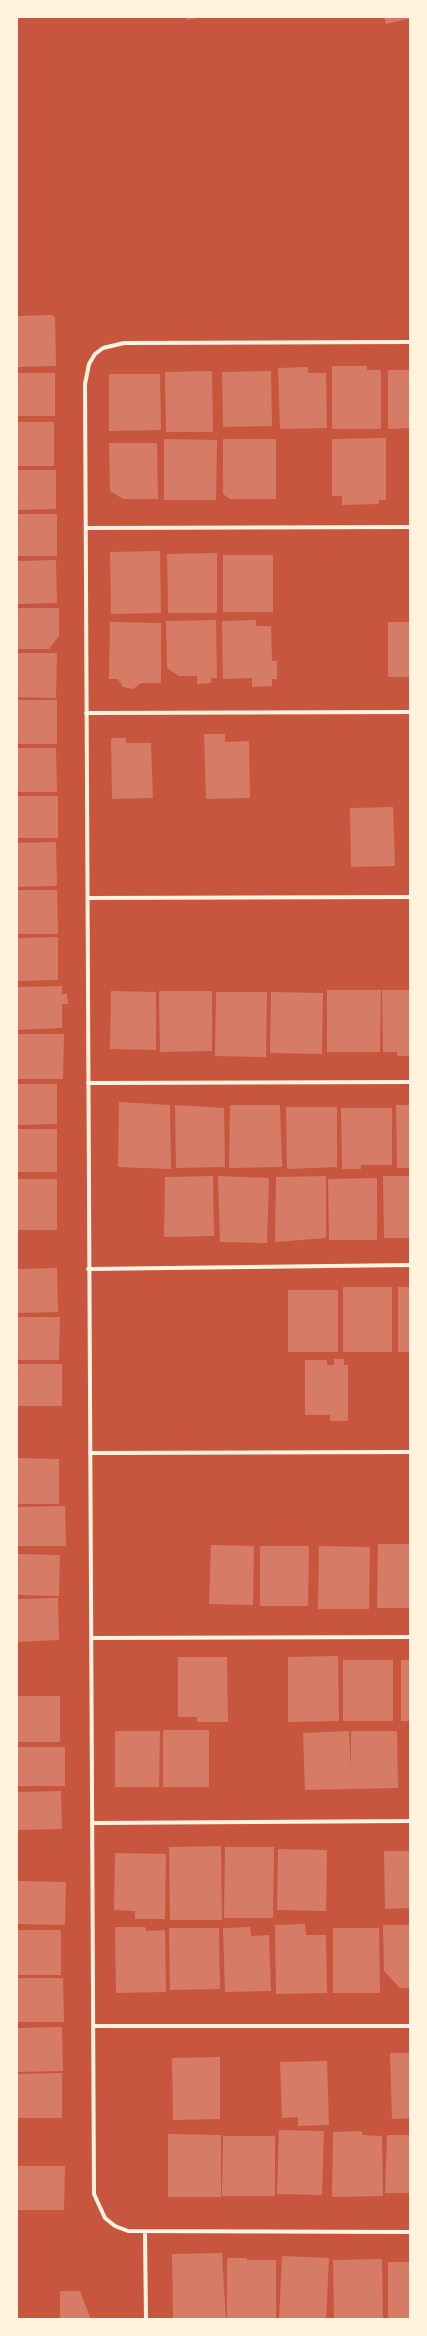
<!DOCTYPE html>
<style>
body{margin:0}
#map{position:relative;width:427px;height:2336px;overflow:hidden;background:#c8553d;font-family:Commissioner,sans-serif}
canvas{display:block}
.frame{position:absolute;inset:0;border:18px solid #fff3e0;pointer-events:none}
</style>
<div id="map">
<canvas width="427" height="2336"></canvas>
<div class="frame"></div>
</div>
<script>
const context = document.querySelector('canvas').getContext('2d');
context.lineJoin = 'round';
function fillPath(path, color) { context.fillStyle = color; context.fill(path, 'evenodd'); }
const toPath = rows => new Path2D(rows.map(r => 'M' + r).join(''));
function strokePath(path, color, width, dash) { context.strokeStyle = color; context.lineWidth = width; context.lineCap = dash ? 'butt' : 'round'; context.setLineDash(dash || []); context.stroke(path); }
fillPath(toPath([
 [186,16,202,16,202,17,187,20],
 [384,16,411,16,411,18,386,24],
 [51,315,55,317,56,366,16,367,16,316],
 [332,366,367,366,367,370,381,370,381,429,332,429],
 [308,367,308,373,326,373,327,428,280,429,278,368],
 [388,370,411,370,411,428,388,429],
 [212,371,213,432,166,432,165,372],
 [271,371,272,426,223,427,222,372],
 [16,373,55,373,55,416,16,416],
 [109,374,160,374,161,430,109,431],
 [16,422,54,422,54,466,16,466],
 [386,438,386,500,379,500,379,504,342,505,342,496,332,496,332,439],
 [164,439,217,440,216,500,164,500],
 [223,439,276,439,276,499,230,499,223,494],
 [109,443,157,443,158,499,123,499,110,491],
 [16,470,56,470,56,509,16,510],
 [16,514,57,514,57,556,16,556],
 [160,551,161,613,111,614,110,552],
 [217,553,217,613,168,613,167,554],
 [223,555,273,555,273,612,223,612],
 [56,560,57,603,16,604,16,561],
 [16,608,59,608,59,636,49,649,16,649],
 [216,620,217,678,211,678,211,683,197,684,197,676,179,676,167,668,166,621],
 [256,620,256,626,271,626,272,661,277,661,277,679,272,679,272,686,252,687,252,678,223,679,222,621],
 [110,622,161,623,161,683,141,683,133,689,123,687,118,679,109,679],
 [388,622,411,622,411,677,388,677],
 [16,653,57,653,56,698,16,697],
 [16,700,57,700,57,744,16,744],
 [204,734,225,734,225,742,249,741,250,798,206,799],
 [111,738,126,738,126,743,151,743,153,798,112,799],
 [16,748,56,748,57,792,16,792],
 [16,796,58,796,58,838,16,838],
 [393,807,395,866,351,867,350,808],
 [56,842,57,886,16,887,16,843],
 [16,890,57,890,58,934,16,934],
 [58,937,58,980,16,981,16,938],
 [62,986,62,994,67,994,68,1004,62,1004,62,1028,16,1030,16,987],
 [327,990,381,990,380,1052,327,1052],
 [382,990,411,990,411,1056,397,1056,397,1052,383,1052],
 [111,991,156,992,156,1050,110,1049],
 [159,991,212,991,212,1051,160,1052],
 [216,992,267,992,266,1057,215,1056],
 [271,992,323,993,322,1054,270,1053],
 [16,1034,64,1034,63,1079,16,1079],
 [16,1084,57,1084,57,1124,16,1125],
 [119,1102,170,1105,171,1169,118,1167],
 [175,1105,224,1108,225,1167,176,1168],
 [230,1105,280,1105,282,1167,229,1168],
 [396,1105,411,1105,411,1168,397,1168],
 [286,1107,337,1107,337,1167,287,1169],
 [341,1108,392,1108,392,1165,361,1165,361,1169,342,1169],
 [16,1129,57,1129,57,1172,16,1172],
 [213,1176,214,1236,164,1237,165,1177],
 [218,1176,269,1178,267,1243,220,1242],
 [326,1176,326,1238,275,1242,276,1177],
 [383,1176,411,1176,411,1238,384,1238],
 [377,1178,377,1240,329,1240,328,1179],
 [16,1179,57,1179,57,1230,16,1230],
 [57,1268,58,1312,16,1313,16,1269],
 [343,1287,392,1287,392,1352,343,1352],
 [398,1287,411,1287,411,1352,398,1352],
 [288,1290,338,1290,338,1352,288,1352],
 [16,1317,60,1317,59,1360,16,1360],
 [334,1359,344,1359,344,1365,348,1365,348,1421,330,1421,330,1415,305,1415,305,1360,327,1360,327,1365,334,1365],
 [16,1364,62,1364,62,1406,16,1406],
 [16,1458,59,1459,59,1504,16,1504],
 [65,1506,66,1546,16,1546,16,1507],
 [378,1544,411,1544,411,1608,377,1608],
 [211,1545,254,1546,253,1605,209,1604],
 [260,1546,309,1546,308,1606,260,1606],
 [319,1546,370,1547,369,1609,318,1609],
 [16,1554,60,1555,59,1596,16,1595],
 [58,1598,59,1640,16,1642,16,1599],
 [338,1656,339,1721,288,1722,288,1657],
 [178,1657,227,1657,228,1722,197,1722,197,1717,178,1717],
 [343,1660,393,1660,393,1721,343,1721],
 [401,1660,411,1660,411,1721,401,1721],
 [16,1696,60,1696,60,1742,16,1742],
 [163,1730,209,1730,209,1787,163,1787],
 [115,1731,160,1731,159,1787,115,1787],
 [349,1731,351,1770,351,1731,397,1731,398,1788,305,1790,303,1733],
 [16,1747,65,1747,65,1786,16,1786],
 [61,1791,62,1829,16,1830,16,1792],
 [221,1846,222,1920,170,1920,169,1847],
 [225,1847,274,1847,273,1918,224,1918],
 [278,1849,327,1850,326,1911,277,1910],
 [384,1851,411,1851,411,1908,385,1909],
 [115,1853,166,1854,165,1919,135,1919,135,1911,114,1910],
 [16,1881,66,1882,65,1925,16,1924],
 [305,1924,306,1935,326,1935,327,1993,276,1994,275,1925],
 [383,1925,411,1925,411,1988,400,1988,384,1971],
 [115,1927,145,1927,146,1931,165,1930,166,1992,116,1993],
 [250,1927,251,1936,269,1935,271,1991,225,1992,223,1928],
 [169,1928,219,1928,220,1989,170,1990],
 [333,1928,379,1928,380,1993,333,1993],
 [16,1930,61,1930,61,1975,16,1975],
 [16,1978,63,1978,64,2022,16,2022],
 [62,2027,63,2071,16,2072,16,2028],
 [390,2053,411,2053,411,2118,392,2119],
 [220,2057,220,2119,173,2120,172,2058],
 [327,2061,329,2125,298,2126,298,2117,282,2118,280,2062],
 [62,2073,62,2118,16,2118,16,2074],
 [279,2130,324,2131,322,2195,277,2194],
 [362,2131,362,2135,382,2136,383,2196,332,2197,333,2132],
 [168,2134,221,2135,221,2197,168,2197],
 [387,2135,411,2135,411,2193,385,2193],
 [223,2136,275,2136,275,2196,222,2196],
 [16,2166,65,2166,64,2210,16,2210],
 [222,2253,226,2320,173,2320,172,2254],
 [282,2256,329,2258,326,2320,279,2320],
 [227,2258,247,2258,247,2260,276,2260,276,2320,227,2319],
 [382,2259,383,2320,334,2320,333,2260],
 [388,2262,411,2262,411,2320,388,2320],
 [60,2291,80,2291,91,2320,60,2320]
]), '#d67c66');
strokePath(toPath([
 [411,342,124,343,103,348,95,354,89,364,85,384,94,2194,105,2218,115,2226,128,2231,411,2232],
 [87,528,411,527],
 [86,713,411,712],
 [88,898,411,897],
 [88,1083,411,1082],
 [88,1269,411,1265],
 [90,1453,411,1452],
 [92,1638,411,1637],
 [93,1823,411,1821],
 [93,2026,411,2026],
 [145,2232,146,2320]
]), '#fff3e0', 4);
</script>
